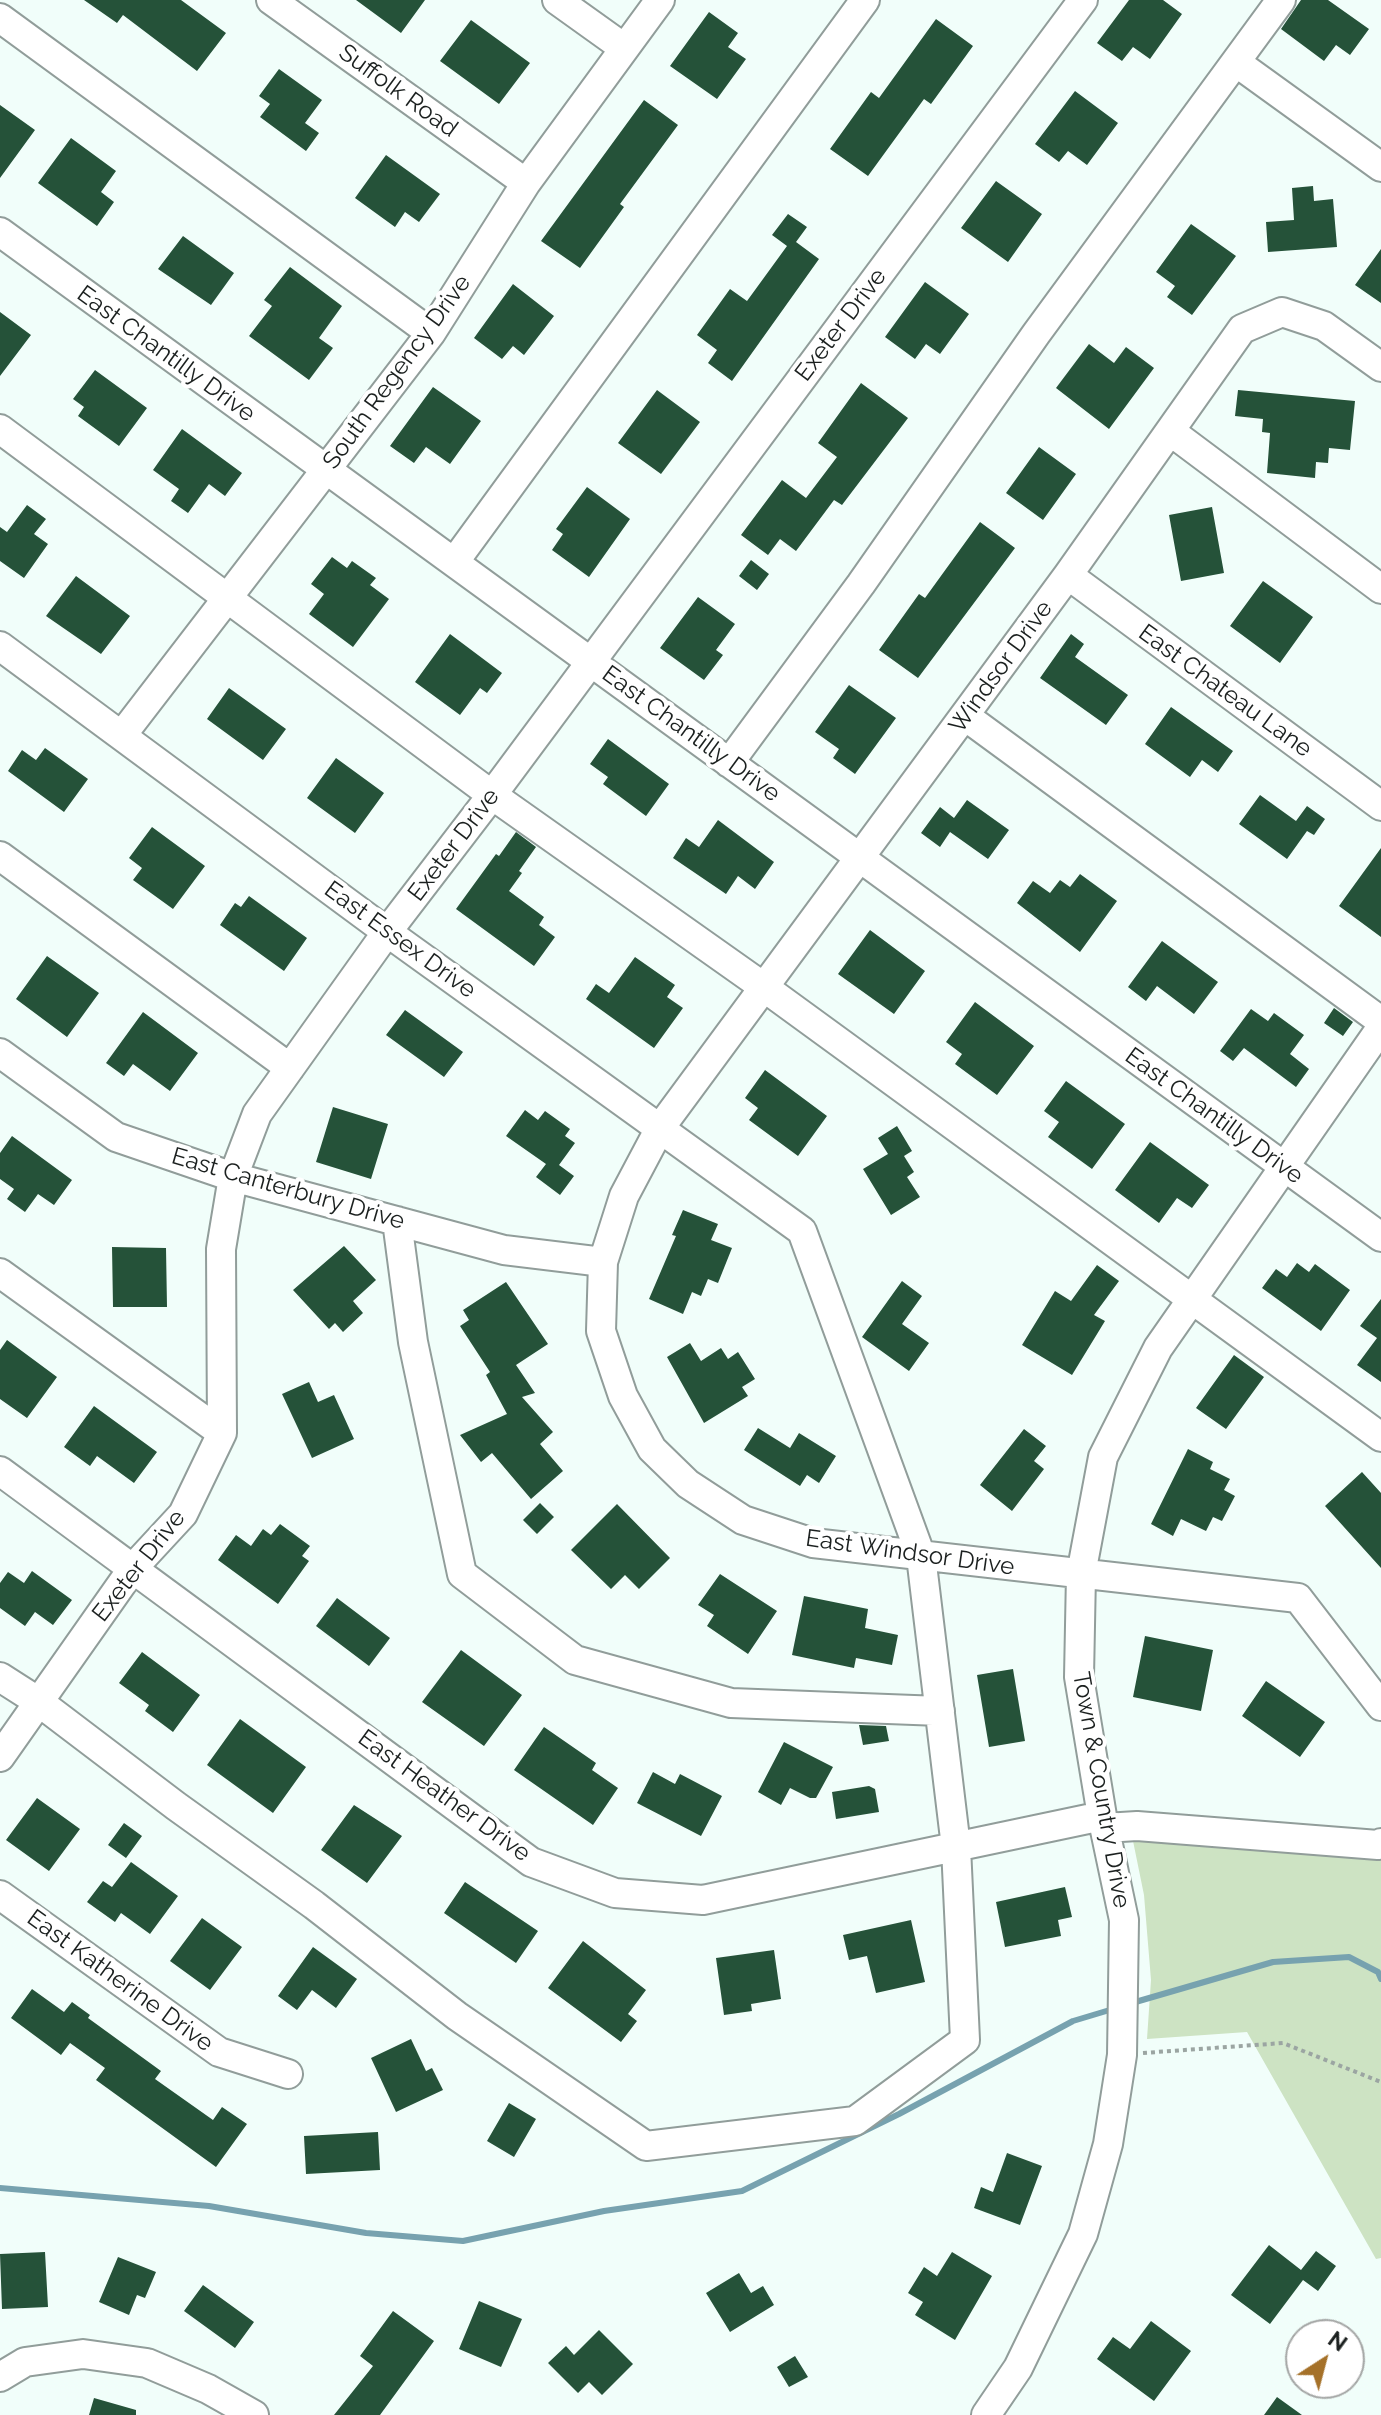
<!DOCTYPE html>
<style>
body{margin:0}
#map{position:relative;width:1381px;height:2415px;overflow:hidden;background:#f1fefa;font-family:Raleway,sans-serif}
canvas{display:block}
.north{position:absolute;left:1285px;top:2319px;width:80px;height:80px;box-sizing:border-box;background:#fff;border:2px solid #a4a6a5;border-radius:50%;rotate:36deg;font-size:22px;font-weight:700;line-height:32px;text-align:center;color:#1b201f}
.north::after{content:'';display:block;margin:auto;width:28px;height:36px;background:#a57129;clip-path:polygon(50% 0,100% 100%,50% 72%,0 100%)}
</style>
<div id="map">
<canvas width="1381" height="2415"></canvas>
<div class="north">N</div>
</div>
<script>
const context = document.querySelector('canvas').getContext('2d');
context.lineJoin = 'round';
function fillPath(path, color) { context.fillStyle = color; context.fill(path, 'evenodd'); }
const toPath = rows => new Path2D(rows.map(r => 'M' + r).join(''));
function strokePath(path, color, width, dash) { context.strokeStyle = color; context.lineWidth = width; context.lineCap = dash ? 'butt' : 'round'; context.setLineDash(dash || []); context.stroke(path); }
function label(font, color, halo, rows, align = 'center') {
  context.font = font + ' Raleway,sans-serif'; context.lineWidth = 8; context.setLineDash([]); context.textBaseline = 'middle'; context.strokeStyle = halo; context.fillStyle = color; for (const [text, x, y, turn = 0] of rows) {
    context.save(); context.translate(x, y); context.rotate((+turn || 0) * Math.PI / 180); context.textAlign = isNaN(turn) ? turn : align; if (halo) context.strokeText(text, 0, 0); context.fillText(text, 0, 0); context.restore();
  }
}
fillPath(toPath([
 [1132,1836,1381,1856,1381,2258,1376,2259,1247,2032,1147,2039,1151,1980,1144,1895]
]), '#cde3c3');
strokePath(toPath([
 [1132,2003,1273,1962,1349,1957,1378,1972,1381,1979],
 [0,2188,209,2206,366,2233,463,2241,604,2211,742,2191,899,2114,1073,2021,1113,2009]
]), '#77a2af', 6);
fillPath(toPath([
 [84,0,181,0,226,33,197,71,123,15,117,23],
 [356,0,425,0,401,33],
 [1129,0,1163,0,1182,14,1150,59,1133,47,1122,61,1097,43],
 [1301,0,1328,0,1369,29,1350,55,1336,45,1324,61,1281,29],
 [709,12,738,33,728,47,746,59,717,99,670,66],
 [936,19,973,46,931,104,924,99,868,176,830,149,871,92,879,98],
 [471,20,530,63,499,104,440,61],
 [279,69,322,100,305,123,319,133,306,151,260,117,270,104,259,96],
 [1075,91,1118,123,1087,165,1068,151,1059,162,1035,144],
 [644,100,678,125,620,204,624,207,580,268,541,241],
 [0,105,35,130,0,178],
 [71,138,116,171,101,192,114,202,97,226,38,183],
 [386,155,440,194,419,222,405,212,395,227,355,198],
 [996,181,1042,214,1008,262,961,228],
 [1313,186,1314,201,1333,199,1337,247,1268,252,1266,222,1294,220,1292,188],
 [788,214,807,227,796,242,819,259,732,381,708,363,717,350,697,335,730,289,747,301,787,246,772,235],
 [1191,224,1236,256,1192,315,1167,297,1175,286,1156,272],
 [183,236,234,273,211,305,158,269],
 [1381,249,1381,303,1355,285],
 [290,267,342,306,319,338,333,348,309,380,249,336,272,306,264,300],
 [925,282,969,314,940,354,926,344,915,359,885,337],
 [513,284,554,316,524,355,513,346,502,359,474,338],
 [0,312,31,335,0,376],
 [1089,344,1114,363,1126,347,1154,368,1109,429,1056,388],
 [95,370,147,408,119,446,78,416,84,407,73,399],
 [861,383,908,418,842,505,834,500,796,551,780,539,768,555,741,535,782,480,806,498,837,457,818,443],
 [433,387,481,421,450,464,426,447,414,463,390,446],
 [657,390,700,422,661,474,618,443],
 [1238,390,1355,401,1350,450,1329,448,1328,463,1316,462,1315,478,1267,473,1270,433,1262,432,1263,419,1235,416],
 [182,429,242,473,225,496,209,484,188,513,171,501,179,489,153,470],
 [1039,447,1076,474,1043,520,1006,493],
 [587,487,630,519,589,577,552,550,563,534,556,529],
 [27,505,46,519,34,534,48,544,24,578,0,561,0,527,7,532],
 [1212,507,1224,573,1181,581,1169,515],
 [980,522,1015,548,918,678,879,650,919,594,925,598],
 [332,557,347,568,352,561,376,578,370,585,389,599,353,647,309,614,324,594,311,584],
 [751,560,769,574,757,590,739,576],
 [76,576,130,616,101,654,46,616],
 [1263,581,1313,617,1280,663,1230,626],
 [698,597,735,624,716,650,723,655,704,680,660,648],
 [450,634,502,673,487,693,480,688,460,715,415,682],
 [1071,634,1084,644,1075,657,1128,695,1106,725,1040,678],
 [849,685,896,718,855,774,833,758,839,749,815,732],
 [229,688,286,729,263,760,207,719],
 [1171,707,1233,751,1218,772,1202,760,1190,777,1145,744],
 [608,739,669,784,646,816,603,784,608,777,590,764],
 [45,748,88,779,64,812,8,771,22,750,36,760],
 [336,758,384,793,355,833,307,798],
 [1260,795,1296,821,1307,806,1325,819,1314,835,1307,831,1287,859,1239,824],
 [967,800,1009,830,988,859,950,832,940,847,921,833,940,807,954,818],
 [718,820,774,862,755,889,738,876,726,894,673,858,686,838,699,847],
 [152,827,205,866,173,909,133,880,142,868,129,858],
 [516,832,536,847,519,871,522,873,509,891,544,917,539,925,555,937,534,966,456,909,496,854,499,856],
 [1381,848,1381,937,1339,906],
 [1080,874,1117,901,1080,952,1017,903,1033,881,1050,893,1060,880,1070,887],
 [249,896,307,938,284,971,220,925,235,903,241,907],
 [870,930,925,971,894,1014,838,974],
 [1162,941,1218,982,1194,1014,1157,986,1146,1001,1128,987],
 [47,956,99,993,67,1037,16,999],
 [635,957,675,985,667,997,683,1008,654,1048,586,999,596,984,609,993],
 [975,1002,1034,1046,997,1095,955,1064,962,1054,946,1042],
 [1334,1008,1353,1022,1343,1036,1324,1023],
 [1251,1009,1268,1021,1274,1013,1304,1035,1290,1054,1309,1069,1296,1087,1244,1048,1233,1061,1220,1051],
 [405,1010,463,1052,444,1077,386,1035],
 [143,1012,198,1053,170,1091,133,1064,124,1076,106,1063],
 [765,1070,827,1116,798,1156,749,1120,758,1108,745,1098],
 [1066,1081,1125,1124,1092,1169,1048,1137,1059,1122,1044,1111],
 [333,1107,388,1124,371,1179,316,1162],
 [525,1110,538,1120,545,1111,570,1129,565,1136,575,1143,559,1165,574,1176,560,1195,536,1177,546,1164,506,1136],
 [897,1126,912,1151,904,1156,914,1172,907,1177,920,1197,891,1215,863,1169,888,1154,878,1138],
 [12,1136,72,1180,54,1205,38,1194,25,1212,7,1199,14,1189,0,1179,0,1153],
 [1150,1142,1209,1185,1192,1208,1177,1198,1159,1223,1115,1190],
 [683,1210,718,1224,711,1240,732,1248,718,1283,708,1279,701,1296,692,1292,683,1314,649,1299,676,1236,672,1235],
 [344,1246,376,1280,353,1301,363,1313,343,1332,335,1323,329,1329,293,1290],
 [112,1247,166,1248,167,1307,113,1307],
 [1297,1263,1309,1272,1315,1264,1350,1290,1321,1331,1262,1288,1276,1269,1287,1277],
 [1097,1265,1119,1281,1094,1315,1105,1321,1072,1375,1022,1345,1055,1291,1071,1301],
 [902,1281,922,1296,902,1324,929,1343,909,1371,862,1337],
 [506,1282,548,1344,516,1365,535,1393,522,1397,553,1432,540,1444,563,1471,531,1499,492,1453,481,1462,460,1435,507,1414,486,1375,490,1372,460,1326,469,1320,463,1310],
 [1381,1299,1381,1382,1357,1365,1377,1338,1360,1326],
 [7,1340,57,1377,27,1418,0,1399,0,1350],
 [690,1343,701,1361,721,1348,728,1359,738,1352,755,1379,742,1387,748,1396,704,1423,667,1357],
 [1234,1355,1264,1377,1226,1429,1196,1408],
 [309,1382,318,1402,334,1395,354,1439,312,1458,282,1394],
 [94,1406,157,1452,134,1483,97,1456,90,1466,64,1447],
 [758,1428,790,1448,799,1433,836,1456,819,1483,807,1475,800,1486,744,1450],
 [1024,1429,1046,1446,1034,1461,1044,1469,1012,1511,980,1485],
 [1188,1449,1213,1462,1210,1469,1230,1479,1224,1490,1235,1496,1222,1521,1213,1517,1206,1531,1181,1519,1173,1536,1151,1524],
 [1362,1472,1381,1493,1381,1568,1325,1506],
 [540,1503,554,1517,537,1534,523,1520],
 [617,1504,670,1558,639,1589,625,1575,611,1589,571,1550],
 [280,1524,310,1546,302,1556,309,1561,278,1604,218,1560,236,1535,251,1546,263,1529,271,1535],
 [32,1571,72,1600,53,1625,35,1612,25,1626,0,1608,0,1583,8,1572,24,1583],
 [720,1574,777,1611,748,1654,707,1626,714,1615,698,1605],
 [804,1596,868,1609,865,1628,898,1635,892,1665,856,1658,854,1668,792,1655],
 [337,1598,390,1638,369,1666,316,1626],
 [1145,1636,1213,1650,1201,1711,1133,1697],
 [461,1650,522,1695,484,1746,422,1702],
 [142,1652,200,1695,173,1732,145,1711,149,1705,119,1683],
 [1013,1669,1025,1741,989,1747,977,1675],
 [1266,1681,1325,1722,1300,1757,1242,1716],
 [240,1719,306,1767,273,1813,207,1765],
 [859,1725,886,1726,889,1741,863,1745],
 [544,1727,596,1763,592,1770,618,1788,593,1825,514,1770],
 [784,1742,833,1767,816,1798,810,1798,790,1788,781,1805,758,1792],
 [653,1772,675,1784,680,1774,722,1796,701,1836,637,1803],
 [869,1786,875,1789,879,1812,836,1819,832,1792],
 [37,1798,80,1829,49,1871,6,1840],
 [354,1805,402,1836,367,1883,321,1850],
 [124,1823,142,1836,126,1858,108,1845],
 [131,1862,178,1896,150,1934,121,1913,115,1922,87,1902,103,1881,112,1887],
 [465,1882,538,1931,516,1963,444,1913],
 [1065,1887,1072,1917,1058,1920,1061,1936,1005,1947,996,1902],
 [202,1918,242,1947,210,1990,170,1961],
 [911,1920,925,1982,876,1993,867,1956,849,1960,843,1935],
 [583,1941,646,1990,628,2014,637,2021,621,2042,548,1988],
 [313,1947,357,1979,336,2008,312,1990,297,2010,278,1996],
 [774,1950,781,1999,751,2004,752,2011,724,2015,716,1958],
 [32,1989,64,2012,72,2002,90,2015,88,2018,161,2071,155,2079,213,2120,222,2107,247,2124,216,2167,96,2080,105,2068,70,2043,61,2055,11,2018],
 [411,2039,426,2071,432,2068,443,2090,396,2112,371,2058],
 [509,2103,536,2119,514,2157,487,2141],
 [378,2132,380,2170,306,2174,304,2136],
 [1007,2153,1042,2166,1020,2225,974,2208,981,2187,993,2192],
 [1269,2245,1301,2270,1316,2251,1336,2266,1318,2291,1303,2280,1270,2324,1231,2295],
 [45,2252,48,2307,2,2309,0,2254],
 [952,2252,992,2276,955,2340,915,2315,923,2302,908,2293,924,2267,937,2276],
 [118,2257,156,2272,145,2298,137,2295,129,2315,99,2302],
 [739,2273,751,2293,763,2286,774,2305,730,2332,706,2293],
 [203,2285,254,2322,235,2348,184,2311],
 [479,2301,522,2319,501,2367,459,2349],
 [393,2311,434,2341,380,2415,334,2415,373,2366,360,2356],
 [1151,2321,1191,2351,1154,2401,1097,2359,1113,2337,1130,2349],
 [599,2330,633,2364,602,2395,589,2382,578,2393,548,2363,566,2346,574,2355],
 [795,2356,808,2377,789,2387,777,2367],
 [1277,2397,1302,2415,1264,2415],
 [94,2398,136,2410,136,2415,89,2415]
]), '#255239');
const minor = toPath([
 [271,0,526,183],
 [557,0,624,48],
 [0,18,431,333],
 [1237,63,1381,167],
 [0,232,1381,1237],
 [1381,367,1324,326,1282,312,1242,329,1068,575,660,1128,624,1196,603,1262,601,1331,623,1396,652,1449,688,1484,743,1520,813,1543,1298,1598,1381,1706],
 [0,429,492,795,765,988,1381,1437],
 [1170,431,1381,589],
 [455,561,865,0],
 [1068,575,1381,806],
 [0,646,387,932,802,1231,921,1556,956,1847,965,2040,855,2121,646,2146,457,2016,314,1905,176,1806,39,1702,0,1677],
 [965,716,1381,1021],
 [122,735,431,333,526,183,660,0],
 [729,763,861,584,1036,334,1281,0],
 [0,856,290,1068],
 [0,1053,116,1137,233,1177,504,1250,603,1262],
 [397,1221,413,1342,462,1574,575,1660,731,1703,940,1711],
 [0,1273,222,1433],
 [0,1471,531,1862,615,1893,703,1900,1102,1816],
 [0,1757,133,1568,183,1514,222,1433,221,1249,233,1177,257,1114,387,932,492,795,1083,0],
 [1105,1828,1137,1826,1378,1845,1381,1843],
 [0,1895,219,2052,288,2074],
 [0,2377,25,2362,83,2354,147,2363,208,2389,254,2415],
 [986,2415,1018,2368,1083,2234,1108,2144,1122,2055,1124,1920,1102,1816,1079,1677,1081,1574,1103,1457,1158,1348,1381,1028]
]);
strokePath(minor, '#919d9a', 32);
strokePath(toPath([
 [1143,2053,1283,2043,1381,2082]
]), '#9ba5a2', 4, [4, 4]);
strokePath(minor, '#fff', 28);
label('24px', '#1b201f', '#fff', [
 ["Suffolk Road",398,91,36],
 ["Exeter Drive",841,325,-53],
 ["East Chantilly Drive",166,354,36],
 ["South Regency Drive",397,372,-54],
 ["Windsor Drive",1001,667,-54],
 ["East Chateau Lane",1225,691,36],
 ["East Chantilly Drive",691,734,36],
 ["Exeter Drive",454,845,-53],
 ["East Essex Drive",400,940,36],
 ["East Chantilly Drive",1214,1116,36],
 ["East Canterbury Drive",288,1189,16],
 ["East Windsor Drive",910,1553,8],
 ["Exeter Drive",139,1566,-52],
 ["Town & Country Drive",1101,1790,80],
 ["East Heather Drive",444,1796,36],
 ["East Katherine Drive",120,1981,36]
]);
</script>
